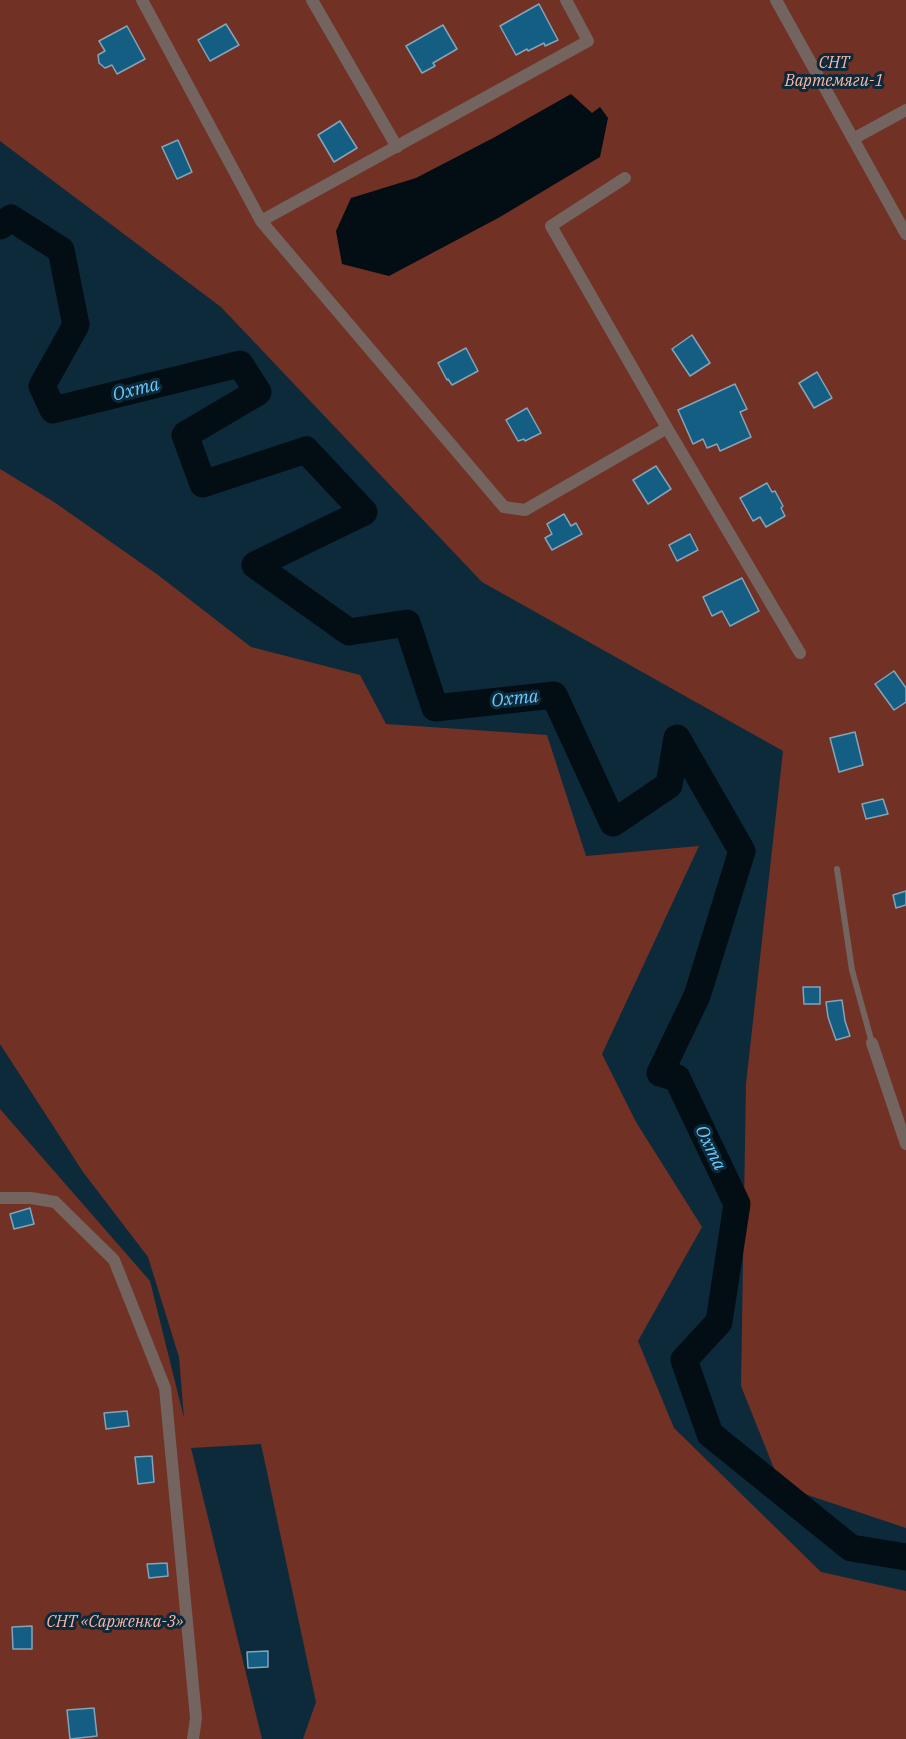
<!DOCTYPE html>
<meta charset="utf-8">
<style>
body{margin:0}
canvas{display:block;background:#0d2a3a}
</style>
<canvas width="906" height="1739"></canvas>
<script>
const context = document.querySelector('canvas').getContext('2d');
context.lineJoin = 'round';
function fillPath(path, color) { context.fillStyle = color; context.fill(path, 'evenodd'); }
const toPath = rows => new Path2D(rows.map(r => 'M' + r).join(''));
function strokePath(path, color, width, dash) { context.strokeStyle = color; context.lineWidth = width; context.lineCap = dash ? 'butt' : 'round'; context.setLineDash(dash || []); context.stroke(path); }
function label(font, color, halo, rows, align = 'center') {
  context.font = font + ' "IBM Plex Serif",serif'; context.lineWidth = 6; context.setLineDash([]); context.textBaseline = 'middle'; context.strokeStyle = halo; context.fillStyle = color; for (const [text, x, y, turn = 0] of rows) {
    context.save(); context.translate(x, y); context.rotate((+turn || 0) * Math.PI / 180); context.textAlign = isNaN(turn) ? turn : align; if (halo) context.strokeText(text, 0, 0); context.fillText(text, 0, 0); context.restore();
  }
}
fillPath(toPath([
 [0,0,906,0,906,1528,781,1486,741,1386,746,1084,783,751,482,582,221,307,0,141],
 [0,469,54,502,158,575,251,647,360,675,386,724,547,735,586,856,699,846,602,1054,636,1122,702,1227,638,1341,674,1428,821,1572,906,1591,906,1739,303,1739,316,1702,261,1444,191,1448,262,1739,0,1739,0,1109,150,1281,184,1418,179,1357,148,1257,83,1172,0,1044]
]), '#723125');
fillPath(toPath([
 [571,94,592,113,600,107,608,118,600,157,500,217,389,276,342,264,336,231,351,198,416,178,495,137]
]), '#030d14');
strokePath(toPath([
 [0,226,11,218,61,250,76,325,42,386,53,410,240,364,258,392,185,435,203,484,306,450,364,512,255,565,349,632,407,623,435,708,554,695,613,823,669,785,677,738,742,851,697,996,660,1073,677,1078,737,1204,719,1322,684,1360,710,1434,851,1548,906,1557]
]), '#030d14', 27);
const building = toPath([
 [539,4,558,40,545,46,544,43,528,51,527,49,516,55,500,26,539,4],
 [226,24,239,45,210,61,198,40,226,24],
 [443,25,457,49,433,63,435,66,422,73,406,46,443,25],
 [127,26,145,59,117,74,112,65,105,68,99,63,98,55,105,51,99,41,127,26],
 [340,121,357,148,334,162,318,135,340,121],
 [178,140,192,172,177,179,162,147,178,140],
 [692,335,710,363,690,376,672,349,692,335],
 [466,348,478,371,452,385,448,379,447,380,438,363,466,348],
 [817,372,832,398,814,408,799,383,817,372],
 [735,384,747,409,740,412,751,437,720,451,717,444,707,448,703,439,693,444,678,410,735,384],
 [527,408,541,433,525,441,524,439,518,441,506,420,527,408],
 [656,466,671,489,648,504,633,480,656,466],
 [767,483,772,492,775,491,783,506,781,508,785,516,766,527,760,517,753,521,740,498,767,483],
 [564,514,571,526,576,523,582,534,552,550,545,538,552,534,547,524,564,514],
 [690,534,698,550,677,561,669,545,690,534],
 [742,578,759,611,730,626,722,611,712,616,703,597,742,578],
 [894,671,906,688,906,702,894,710,875,684,894,671],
 [855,732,863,765,839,772,830,738,855,732],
 [883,799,888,814,866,819,862,804,883,799],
 [906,891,906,905,896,908,893,895,906,891],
 [803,987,820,987,820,1004,804,1004,803,987],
 [842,1000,845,1021,850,1036,836,1040,828,1017,826,1002,842,1000],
 [30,1208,34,1224,14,1229,10,1214,30,1208],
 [127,1411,129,1426,106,1429,104,1413,127,1411],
 [152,1456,154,1482,138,1484,135,1457,152,1456],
 [167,1563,168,1576,149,1578,147,1564,167,1563],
 [32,1626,32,1649,13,1649,12,1627,32,1626],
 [268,1651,268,1667,248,1668,247,1652,268,1651],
 [94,1708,97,1736,70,1739,67,1710,94,1708]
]);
fillPath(building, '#135e82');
strokePath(building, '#85a4b8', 1.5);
strokePath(toPath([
 [837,869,852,970,872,1043]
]), '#736460', 6);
strokePath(toPath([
 [142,0,261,221,504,507,525,510,667,428],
 [312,0,397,147],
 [776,0,906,234],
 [853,139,906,110],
 [625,178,551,226,667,428,800,653],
 [261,221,588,41,566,0],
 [872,1043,906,1144],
 [0,1198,31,1198,55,1202,114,1260,165,1388,196,1718,193,1739]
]), '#736460', 12);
label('italic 16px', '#feb7a8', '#0d2a3a', [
 ["СНТ",834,63],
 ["Вартемяги-1",834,81],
 ["СНТ «Сарженка-3»",115,1622]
]);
label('italic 18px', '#6fcafe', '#0d2a3a', [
 ["Охта",136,390,-14],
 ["Охта",515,699,-6],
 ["Охта",710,1148,64]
]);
</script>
